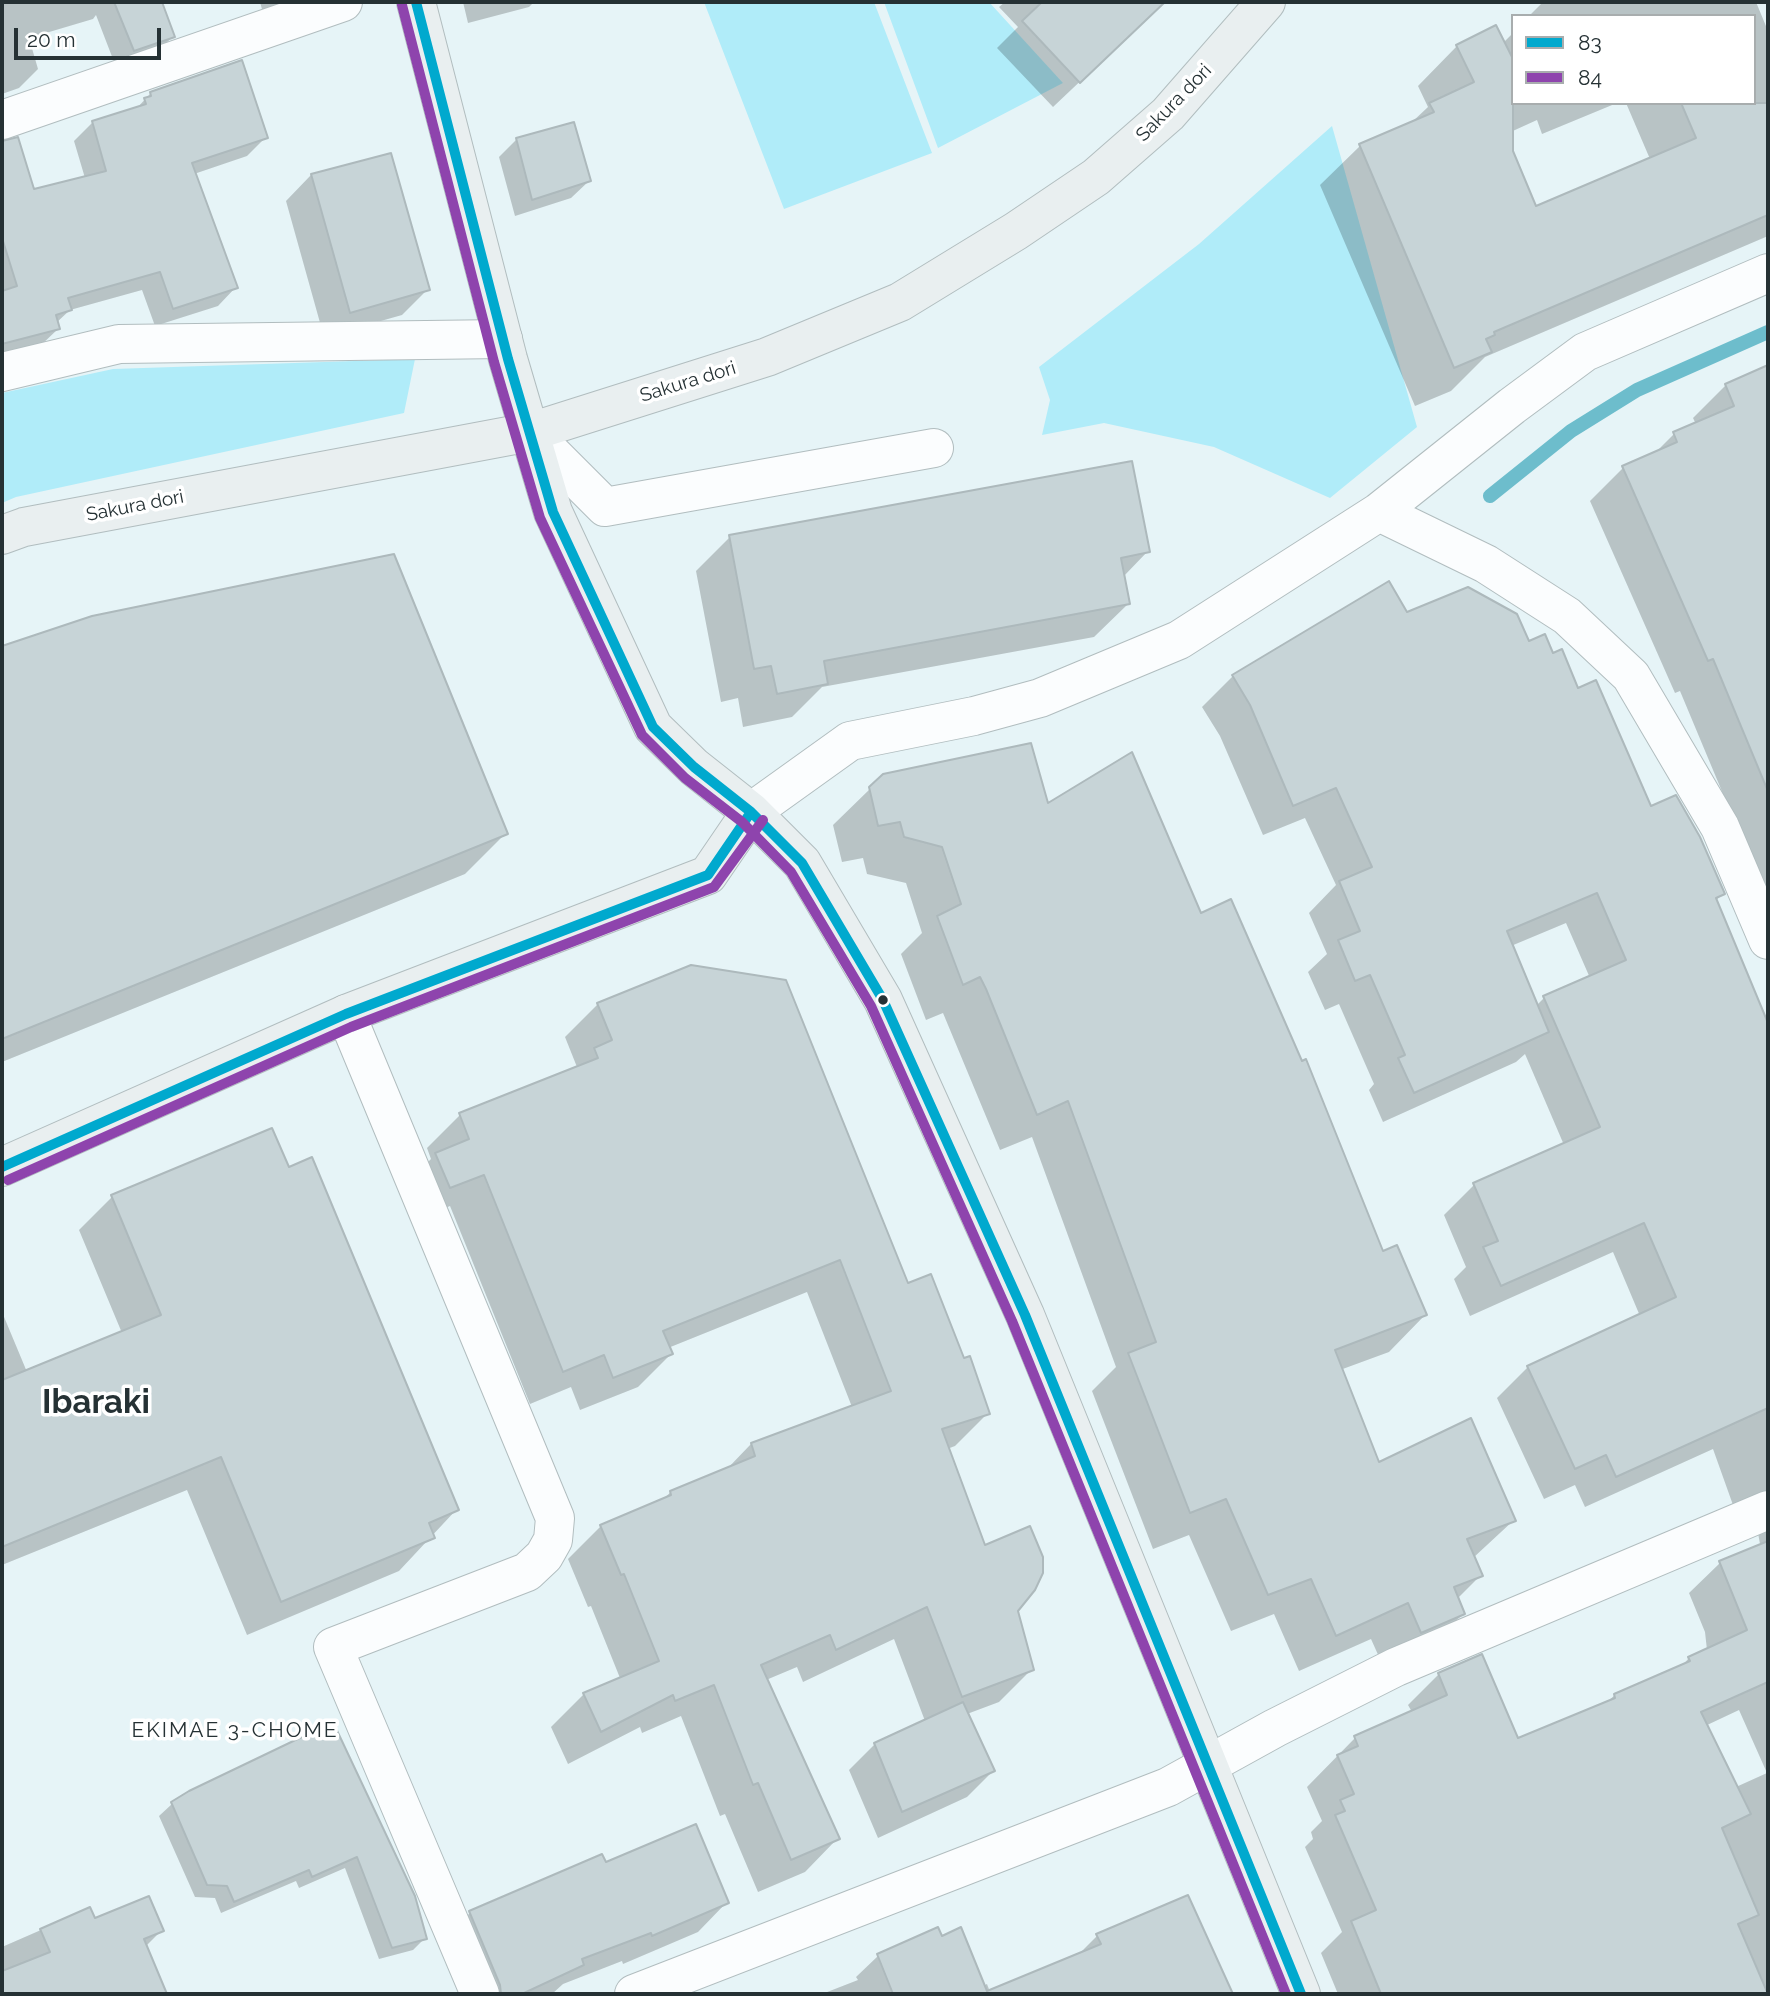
<!DOCTYPE html>
<style>
body{margin:0}
#map{position:relative;width:1770px;height:1996px;overflow:hidden;background:#e6f4f7;font-family:Raleway,sans-serif}
canvas{display:block}
.frame{position:absolute;inset:0;border:4px solid #253134;pointer-events:none}
.legend{position:absolute;left:1511px;top:14px;width:245px;height:91px;box-sizing:border-box;background:#fff;border:2px solid #a8adae;margin:0;padding:9px 12px;list-style:none;font-size:21px;color:#253134}
.legend li{display:flex;align-items:center;gap:14px;height:35px}
.legend b{width:35px;border:2px solid #a8adae}
.scale{position:absolute;left:14px;top:28px;width:147px;height:32px;box-sizing:border-box;border:4px solid #253134;border-top:0;padding-left:9px;font-size:21px;line-height:24px;white-space:nowrap;color:#253134;-webkit-text-stroke:5px #fff;paint-order:stroke}
</style>
<div id="map">
<canvas width="1770" height="1996"></canvas>
<div class="frame"></div>
<ul class="legend">
<li><b style="height:9px;background:#00a9ce"></b>83</li>
<li><b style="height:9px;background:#8e44ad"></b>84</li>
</ul>
<div class="scale">20 m</div>
</div>
<script>
const context = document.querySelector('canvas').getContext('2d');
context.lineJoin = 'round';
function fillPath(path, color) { context.fillStyle = color; context.fill(path, 'evenodd'); }
const toPath = rows => new Path2D(rows.map(r => 'M' + r).join(''));
function strokePath(path, color, width, dash) { context.strokeStyle = color; context.lineWidth = width; context.lineCap = dash ? 'butt' : 'round'; context.setLineDash(dash || []); context.stroke(path); }
function label(font, color, halo, rows, align = 'center') {
  context.font = font + ' Raleway,sans-serif'; context.lineWidth = 7; context.setLineDash([]); context.textBaseline = 'middle'; context.strokeStyle = halo; context.fillStyle = color; for (const [text, x, y, turn = 0] of rows) {
    context.save(); context.translate(x, y); context.rotate((+turn || 0) * Math.PI / 180); context.textAlign = isNaN(turn) ? turn : align; if (halo) context.strokeText(text, 0, 0); context.fillText(text, 0, 0); context.restore();
  }
}
fillPath(toPath([
 [704,2,874,2,932,153,784,209],
 [884,2,989,2,1063,83,938,148],
 [1332,126,1417,427,1330,498,1214,447,1104,423,1042,435,1050,400,1039,367,1199,244],
 [415,359,404,413,16,497,2,503,2,393,113,369]
]), '#b0ecf9');
fillPath(toPath([
 [2,2,160,2,173,36,156,54,116,67,96,15,93,19,29,38,38,69,19,88,2,94],
 [260,2,308,2,263,13],
 [463,2,534,2,529,7,468,23],
 [1005,2,1164,2,1053,107,997,48,1018,27,999,7],
 [1543,2,1756,2,1768,31,1768,236,1485,357,1451,391,1415,406,1320,185,1360,146,1411,123,1428,107,1418,86,1457,46,1503,43,1513,33,1513,103,1617,103,1542,134,1537,120,1504,135,1535,208,1650,159,1626,103,1754,103,1754,16,1529,16],
 [151,93,266,137,247,156,194,174,236,287,218,306,155,326,142,290,70,310,56,323,58,329,39,347,2,358,2,167,23,160,33,191,85,178,74,141,93,122,136,109],
 [517,139,589,181,571,198,515,216,499,157],
 [311,175,428,289,402,315,324,337,286,201],
 [1768,367,1768,911,1754,868,1680,691,1675,693,1590,501,1623,468,1654,454,1674,434,1696,424,1693,418,1726,385],
 [730,537,1148,551,1123,577,1128,604,1094,637,822,687,792,717,743,727,738,698,721,702,696,571],
 [1407,614,1528,643,1553,655,1577,691,1650,808,1723,894,1715,901,1768,1028,1768,1994,1338,1994,1321,1953,1342,1932,1305,1847,1313,1839,1311,1832,1322,1821,1307,1787,1355,1738,1412,1712,1408,1705,1439,1674,1517,1741,1606,1703,1615,1695,1680,1668,1689,1658,1707,1650,1705,1632,1689,1593,1720,1563,1760,1544,1758,1533,1738,1519,1713,1449,1585,1507,1575,1485,1544,1499,1497,1398,1528,1367,1640,1316,1613,1252,1470,1316,1454,1279,1466,1267,1444,1215,1474,1185,1564,1145,1525,1054,1516,1062,1383,1122,1369,1090,1374,1084,1339,1004,1325,1010,1308,972,1327,954,1309,913,1336,885,1305,818,1263,835,1220,736,1202,707,1233,676],
 [1566,923,1590,978,1544,998,1536,1006,1511,946],
 [1739,1710,1767,1773,1736,1787,1705,1726],
 [93,618,506,833,465,874,2,1062,2,648],
 [871,788,1047,806,1200,916,1382,1253,1425,1315,1389,1352,1340,1370,1378,1464,1514,1520,1473,1558,1481,1575,1457,1599,1463,1614,1426,1650,1384,1668,1371,1639,1299,1671,1274,1614,1231,1631,1189,1535,1153,1549,1092,1391,1116,1367,1032,1137,1000,1150,943,1013,926,1020,901,954,922,933,906,883,867,874,863,858,842,862,833,825],
 [598,1004,907,1285,963,1360,988,1413,955,1446,947,1449,984,1547,1016,1611,1032,1669,999,1702,967,1714,993,1771,967,1797,878,1838,849,1770,875,1744,925,1721,894,1639,803,1682,797,1667,766,1680,837,1839,805,1872,758,1892,725,1814,720,1816,681,1716,642,1733,640,1727,568,1764,551,1727,584,1694,620,1678,591,1606,588,1607,568,1559,601,1526,662,1500,671,1492,726,1470,751,1444,852,1407,807,1292,668,1348,671,1354,638,1387,580,1410,571,1387,530,1404,450,1206,417,1220,403,1187,431,1159,427,1148,460,1115,576,1068,577,1067,565,1037],
 [112,1197,457,1509,399,1571,247,1635,187,1490,2,1565,2,1312,27,1372,122,1333,79,1230],
 [332,1725,425,1938,413,1950,379,1959,345,1868,299,1888,296,1881,221,1913,215,1898,195,1897,159,1816,172,1804],
 [601,1857,605,1865,727,1902,698,1932,623,1964,622,1961,563,1984,552,1994,462,1994,440,1942,470,1913],
 [1187,1898,1231,1994,822,1994,858,1980,856,1977,878,1956,937,1930,941,1938,983,1986,987,1984,990,1992,1078,1955,1097,1936],
 [89,1909,94,1920,162,1930,145,1947,165,1994,2,1994,2,1947]
]), '#0003');
strokePath(toPath([
 [1490,496,1571,431,1637,390,1768,332]
]), '#6dbdcc', 14);
const building = toPath([
 [114,2,162,2,175,37,134,51,114,2],
 [1042,2,1165,2,1080,83,1022,21,1042,2],
 [1496,25,1513,59,1513,151,1536,206,1696,138,1681,103,1768,103,1768,215,1494,332,1495,335,1486,339,1492,352,1454,368,1359,144,1434,112,1429,103,1474,82,1456,45,1496,25],
 [242,60,268,138,192,163,238,288,173,309,160,272,68,298,72,310,56,315,60,329,2,344,2,291,17,286,2,238,2,141,18,137,34,189,106,171,92,121,146,104,144,98,151,96,150,92,242,60],
 [574,122,591,181,532,200,516,138,574,122],
 [391,153,430,290,350,313,311,174,391,153],
 [1768,365,1768,789,1767,789,1713,659,1708,661,1622,466,1677,442,1673,432,1734,406,1725,384,1768,365],
 [1132,461,1150,552,1121,558,1130,604,824,661,828,684,777,694,771,666,754,669,729,535,1132,461],
 [394,554,508,834,2,1039,2,646,92,616,394,554],
 [1389,581,1407,612,1468,587,1517,614,1529,641,1545,634,1553,653,1562,649,1578,688,1596,680,1651,806,1676,795,1700,837,1725,894,1716,898,1768,1023,1768,1408,1616,1477,1606,1455,1575,1469,1527,1366,1676,1297,1644,1223,1501,1286,1483,1247,1498,1241,1473,1183,1600,1127,1543,996,1626,960,1597,893,1507,931,1549,1032,1414,1093,1398,1058,1405,1055,1370,975,1355,981,1338,940,1360,931,1339,881,1372,867,1336,788,1293,806,1250,705,1232,675,1389,581],
 [1031,743,1048,803,1132,752,1201,913,1231,899,1302,1061,1306,1059,1383,1251,1397,1245,1427,1315,1335,1350,1379,1462,1471,1418,1516,1521,1467,1539,1483,1576,1454,1587,1465,1614,1421,1633,1408,1603,1336,1636,1311,1579,1268,1595,1226,1499,1190,1513,1128,1353,1156,1342,1068,1101,1037,1115,986,989,980,977,963,985,937,916,961,904,942,847,904,837,900,822,878,826,869,787,883,774,1031,743],
 [691,965,786,980,908,1283,931,1274,964,1358,970,1356,990,1414,942,1429,985,1545,1030,1526,1043,1557,1043,1573,1035,1590,1018,1611,1034,1670,962,1697,927,1607,836,1650,830,1635,761,1665,840,1839,791,1860,758,1783,753,1785,714,1685,675,1701,673,1695,601,1732,583,1693,659,1661,624,1574,621,1575,600,1525,671,1495,670,1491,755,1456,751,1443,891,1391,840,1260,663,1331,673,1354,613,1378,604,1355,563,1372,484,1175,450,1188,435,1153,469,1139,459,1113,598,1058,594,1048,612,1040,597,1003,691,965],
 [272,1128,289,1167,312,1157,459,1510,429,1523,435,1538,281,1602,221,1457,2,1547,2,1380,161,1315,111,1195,272,1128],
 [1768,1541,1768,1682,1701,1712,1751,1814,1722,1828,1759,1915,1738,1924,1768,1994,1381,1994,1351,1921,1376,1910,1335,1815,1345,1811,1340,1800,1354,1794,1337,1755,1358,1746,1354,1736,1447,1695,1438,1673,1482,1654,1518,1738,1615,1698,1614,1694,1690,1661,1688,1657,1747,1630,1719,1561,1768,1541],
 [963,1702,995,1771,902,1812,874,1743,963,1702],
 [333,1722,415,1896,427,1939,392,1948,357,1857,312,1877,309,1870,234,1902,227,1886,207,1885,171,1802,189,1791,333,1722],
 [696,1824,729,1903,652,1936,651,1933,582,1959,584,1965,522,1994,501,1994,500,1985,469,1911,602,1854,606,1862,696,1824],
 [1188,1895,1233,1994,893,1994,877,1954,938,1927,942,1936,961,1927,987,1991,1101,1944,1096,1934,1188,1895],
 [149,1896,164,1931,144,1939,167,1994,2,1994,2,1971,50,1952,40,1929,90,1907,95,1918,149,1896]
]);
fillPath(building, '#c7d4d7');
strokePath(building, '#adb9bc', 2);
const street = toPath([
 [2,120,343,2],
 [2,372,119,344,503,339],
 [530,432,605,507,934,448],
 [1379,512,1486,564,1567,616,1631,676,1720,827,1768,940],
 [751,812,850,741,974,716,1040,698,1179,640,1379,512,1512,406,1585,352,1768,273],
 [346,1014,555,1518,553,1540,544,1556,527,1572,333,1647,480,1994],
 [634,1994,1168,1787,1275,1728,1396,1667,1768,1510]
]);
const secondary = toPath([
 [416,2,508,359,553,512,653,727,694,767,751,812,802,863,883,1000,1025,1315,1301,1994],
 [2,535,24,527,530,432,767,357,900,302,1016,231,1096,177,1168,114,1266,2],
 [2,1167,346,1014,708,875,751,812]
]);
strokePath(street, '#b1bdbf', 40);
strokePath(secondary, '#b1bdbf', 40);
strokePath(street, '#fbfdfe', 38);
strokePath(secondary, '#e9eff0', 38);
strokePath(toPath([
 [416,2,508,359,553,512,653,727,694,767,751,812,802,863,883,1000,1025,1315,1301,1994],
 [2,1167,346,1014,708,875,751,812]
]), '#00a9ce', 10);
strokePath(toPath([
 [402,5,494,362,540,518,642,735,685,778,742,822,791,872,871,1006,1012,1321,1286,1994],
 [8,1180,351,1027,714,887,763,820]
]), '#8e44ad', 10);
for (const [x, y, r, color] of [
 [883,1000,6,"#253134"]
]) { const dot = new Path2D(); dot.arc(x, y, r, 0, 2 * Math.PI); context.fillStyle = color; context.fill(dot); strokePath(dot, '#fff', 2.5); }
label('19px', '#253134', '#fff', [
 ["Sakura dori",1174,103,-46],
 ["Sakura dori",688,382,-17],
 ["Sakura dori",135,506,-11]
]);
context.letterSpacing = '2px';
label('21px', '#253134', '#fff', [
 ["EKIMAE 3-CHOME",235,1731]
]);
context.letterSpacing = '0px';
label('bold 33px', '#253134', '#fff', [
 ["Ibaraki",96,1403]
]);
</script>
